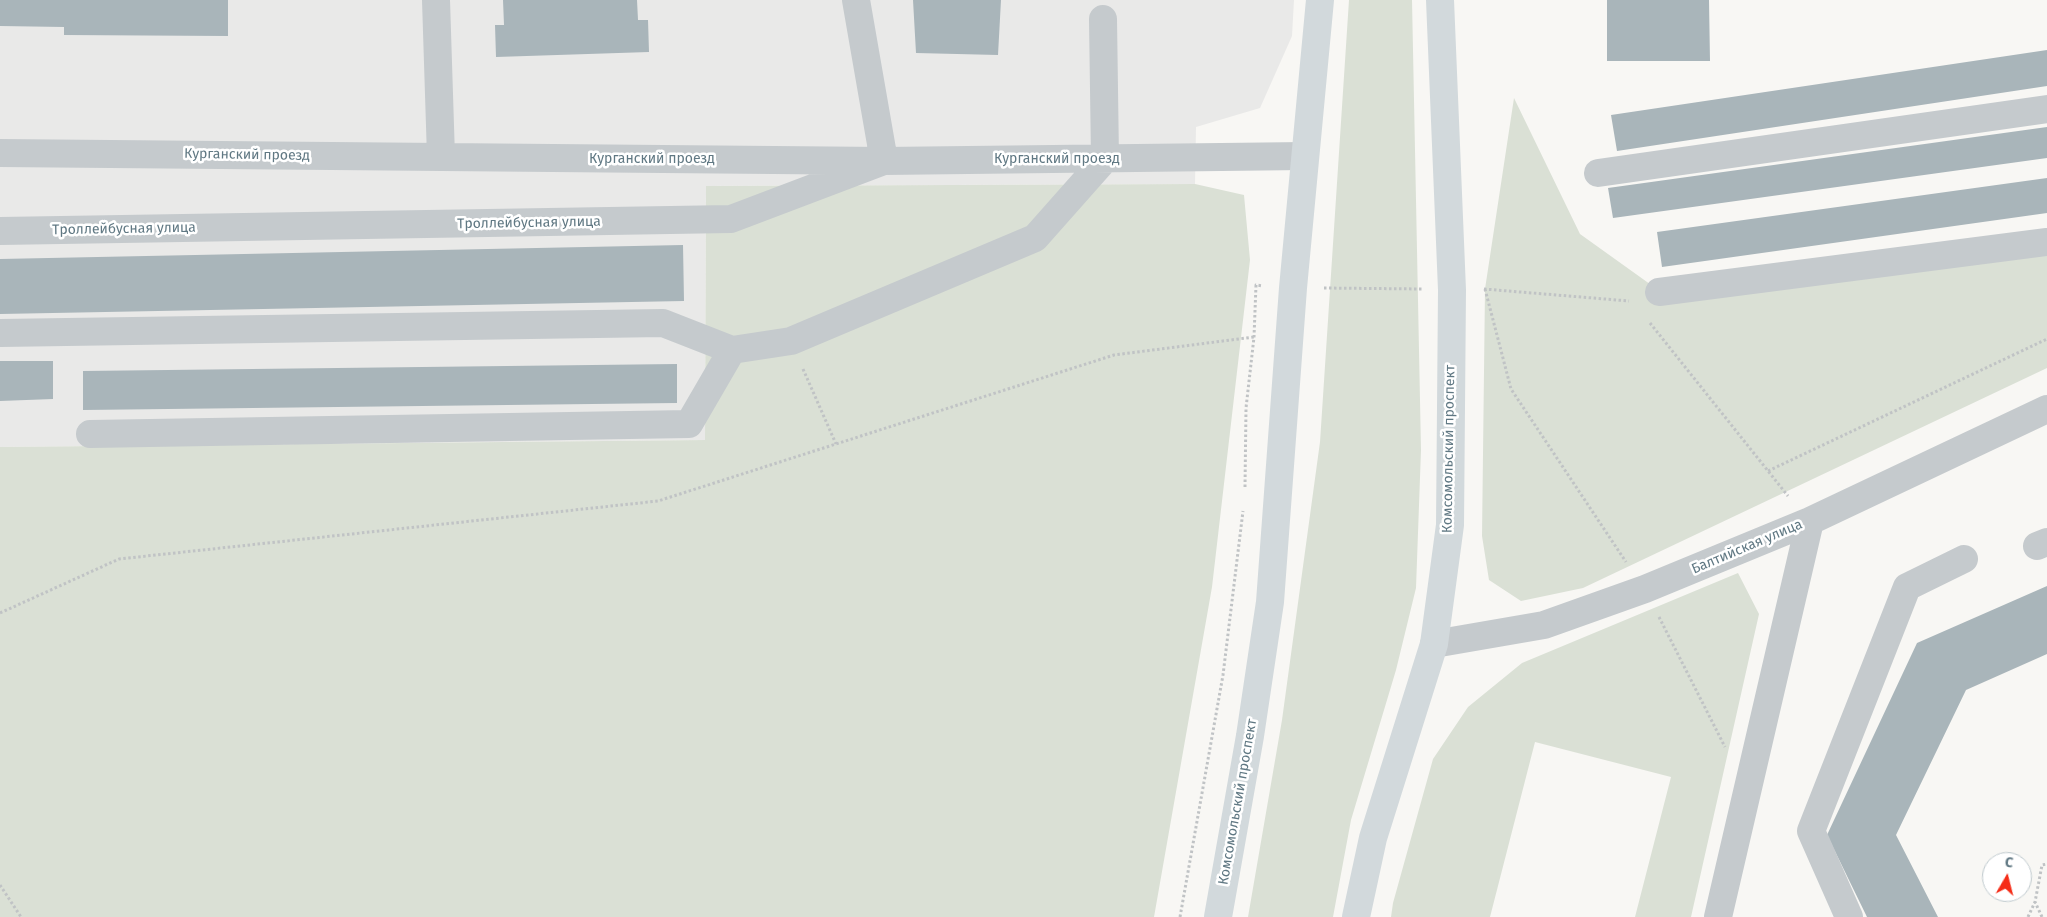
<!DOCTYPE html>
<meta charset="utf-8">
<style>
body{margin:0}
#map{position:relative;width:2047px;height:917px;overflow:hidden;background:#f8f7f4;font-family:"Fira Sans",sans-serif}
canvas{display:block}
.north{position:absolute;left:1982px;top:852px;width:50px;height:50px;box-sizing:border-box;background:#fff;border:1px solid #bfc9cd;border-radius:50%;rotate:8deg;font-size:14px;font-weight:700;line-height:20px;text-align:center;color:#607883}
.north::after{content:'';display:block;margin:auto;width:18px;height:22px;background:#f52c17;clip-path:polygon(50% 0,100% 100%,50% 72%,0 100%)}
</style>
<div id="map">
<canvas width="2047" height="917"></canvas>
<div class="north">С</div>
</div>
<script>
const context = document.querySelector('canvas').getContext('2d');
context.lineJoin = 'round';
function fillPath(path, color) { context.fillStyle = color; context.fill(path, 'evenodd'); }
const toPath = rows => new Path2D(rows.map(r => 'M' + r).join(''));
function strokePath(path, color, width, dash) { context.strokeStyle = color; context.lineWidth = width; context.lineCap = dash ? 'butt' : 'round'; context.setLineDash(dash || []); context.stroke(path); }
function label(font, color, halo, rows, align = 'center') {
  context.font = font + ' "Fira Sans",sans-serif'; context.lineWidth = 5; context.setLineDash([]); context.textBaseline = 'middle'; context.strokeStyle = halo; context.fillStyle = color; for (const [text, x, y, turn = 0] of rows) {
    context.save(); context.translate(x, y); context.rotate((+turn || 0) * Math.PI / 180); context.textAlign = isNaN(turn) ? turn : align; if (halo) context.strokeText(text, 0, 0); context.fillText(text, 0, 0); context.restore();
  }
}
fillPath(toPath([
 [0,0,1294,0,1292,36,1260,108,1196,127,1195,184,706,186,705,440,0,447]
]), '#e9e9e8');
fillPath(toPath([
 [1349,0,1412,0,1421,450,1416,588,1396,670,1351,820,1333,917,1248,917,1282,720,1320,442],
 [1514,98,1580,234,1668,297,2047,254,2047,368,1583,588,1521,601,1489,580,1482,536,1485,289],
 [1195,184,1244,195,1250,260,1212,587,1154,917,0,917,0,447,705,440,706,186],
 [1738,573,1759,614,1691,917,1635,917,1671,777,1535,742,1490,917,1391,917,1393,903,1433,759,1468,707,1522,663]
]), '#dae0d5');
fillPath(toPath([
 [0,0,228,0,228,36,64,35,64,27,0,26],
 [503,0,637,0,638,20,648,20,649,52,496,57,495,25,504,25],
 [913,0,1001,0,998,55,916,53],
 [1607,0,1709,0,1710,61,1607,61],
 [2047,50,2047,86,1617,151,1611,115],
 [2047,127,2047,158,1613,218,1608,188],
 [2047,178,2047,213,1662,267,1657,232],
 [683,245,684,301,0,314,0,259],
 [0,361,53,361,53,399,0,401],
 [677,364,677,403,83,410,83,371],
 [2047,586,2047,654,1966,690,1896,835,1938,917,1867,917,1827,835,1917,643]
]), '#a9b5ba');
strokePath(toPath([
 [1324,288,1422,289],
 [1484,289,1629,301],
 [1485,289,1511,389,1626,562],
 [1650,323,1788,496],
 [803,369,836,444],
 [1768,471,2047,339],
 [1245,487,1246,408,1254,337,1256,285,1263,286],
 [0,613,119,559,658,501,1114,355,1254,337],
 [1659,617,1725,747],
 [0,885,21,917],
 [1180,917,1223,675,1243,511],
 [2028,917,2035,902],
 [2042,917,2035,902,2042,865,2047,864]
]), '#c0c3c5', 3, [2.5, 2.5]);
strokePath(toPath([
 [436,0,441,157],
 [0,153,884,161,1305,156],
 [1598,173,2047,109],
 [0,231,731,219,884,161,856,0],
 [1659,292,2047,242],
 [0,333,663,323,732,350,791,341,1035,238,1105,159,1103,19],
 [90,434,689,424,732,350],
 [2037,546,2047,542],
 [1434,644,1544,625,1645,589,1810,521,2047,409],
 [1718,917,1810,521],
 [1849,917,1811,831,1907,587,1964,559]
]), '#c5cacd', 28);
strokePath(toPath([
 [1218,917,1250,736,1270,602,1293,288,1320,0],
 [1356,917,1373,838,1434,644,1450,525,1452,290,1440,0]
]), '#d2d9dc', 28);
label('14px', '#607883', '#fff', [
 ["Курганский проезд",247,155,1],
 ["Курганский проезд",652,159],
 ["Курганский проезд",1057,159],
 ["Троллейбусная улица",529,223,-1],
 ["Троллейбусная улица",124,229,-1],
 ["Комсомольский проспект",1449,449,-89],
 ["Балтийская улица",1747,547,-23],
 ["Комсомольский проспект",1238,802,-80]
]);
</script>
